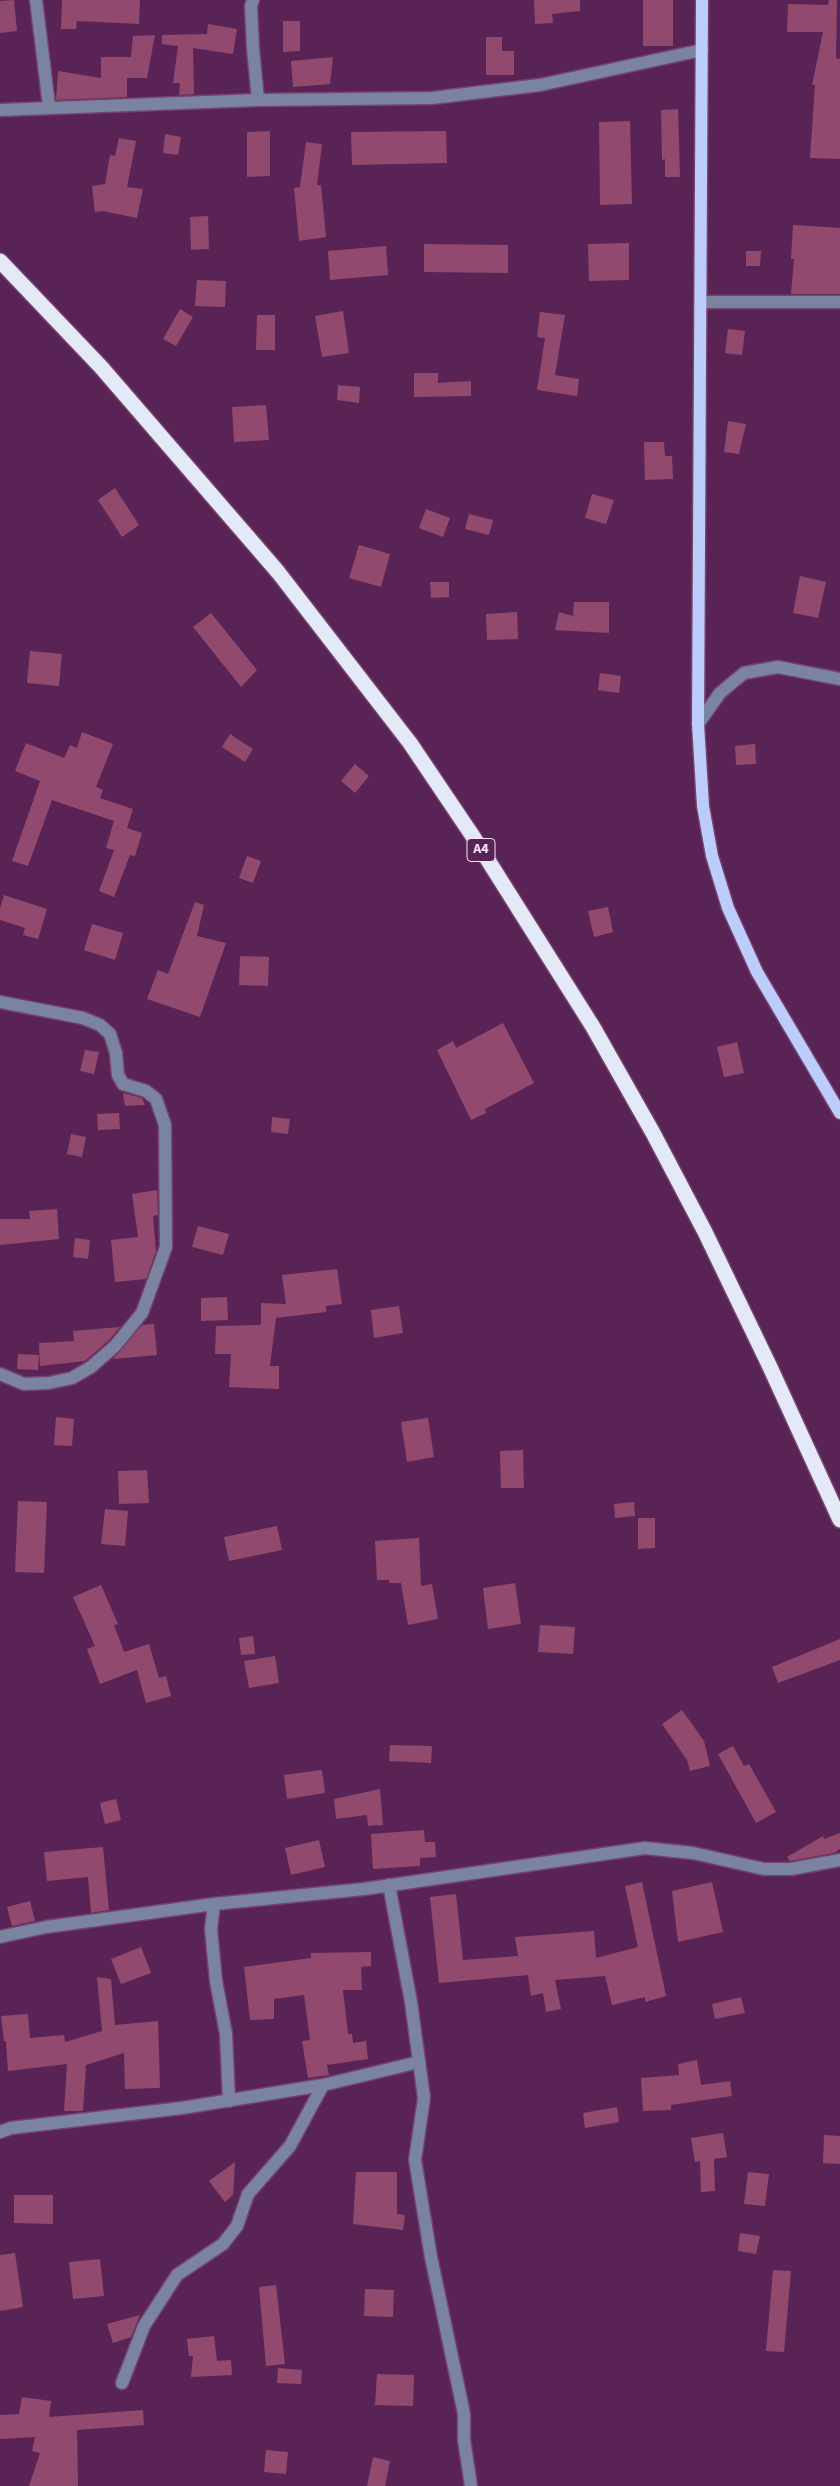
<!DOCTYPE html>
<style>
body{margin:0}
canvas{display:block;background:#592355}
</style>
<canvas width="840" height="2486"></canvas>
<script>
const context = document.querySelector('canvas').getContext('2d');
context.lineJoin = 'round';
function fillPath(path, color) { context.fillStyle = color; context.fill(path, 'evenodd'); }
const toPath = rows => new Path2D(rows.map(r => 'M' + r).join(''));
function strokePath(path, color, width, dash) { context.strokeStyle = color; context.lineWidth = width; context.lineCap = dash ? 'butt' : 'round'; context.setLineDash(dash || []); context.stroke(path); }
function label(font, color, halo, rows, align = 'center') {
  context.font = font + ' "Source Sans 3",sans-serif'; context.lineWidth = 4; context.setLineDash([]); context.textBaseline = 'middle'; context.strokeStyle = halo; context.fillStyle = color; for (const [text, x, y, turn = 0] of rows) {
    context.save(); context.translate(x, y); context.rotate((+turn || 0) * Math.PI / 180); context.textAlign = isNaN(turn) ? turn : align; if (halo) context.strokeText(text, 0, 0); context.fillText(text, 0, 0); context.restore();
  }
}
fillPath(toPath([
 [14,0,17,31,0,33,0,1],
 [62,0,140,0,139,24,77,21,76,29,61,29],
 [534,0,580,0,580,11,552,14,553,23,535,24],
 [643,0,673,0,673,46,643,46],
 [829,0,837,0,836,58,840,59,840,159,810,158,815,85,812,85,823,32,787,32,788,4,828,5],
 [283,21,300,21,300,51,283,52],
 [208,24,237,29,233,54,193,48,194,94,179,95,180,83,173,83,178,46,162,44,162,35,207,34],
 [155,35,147,78,127,78,127,97,56,100,58,71,101,78,101,57,131,57,133,36],
 [486,37,502,37,502,51,514,51,514,75,486,75],
 [333,57,330,84,293,87,291,61],
 [678,109,680,177,665,177,665,159,662,160,661,110],
 [630,121,632,204,600,205,599,122],
 [270,131,270,176,247,177,247,132],
 [446,131,447,163,352,165,351,132],
 [165,134,181,137,178,155,163,153],
 [119,138,136,141,127,187,143,189,137,218,103,211,95,212,92,186,105,184,110,155,115,156],
 [306,142,322,144,317,185,321,185,326,237,299,241,294,188,300,187],
 [208,216,209,249,191,250,190,217],
 [793,225,840,228,840,294,791,294,794,259,791,259],
 [629,243,629,280,589,281,588,244],
 [424,244,508,245,508,273,424,272],
 [386,246,388,275,330,280,328,251],
 [746,251,761,251,760,266,746,266],
 [197,280,226,281,225,307,195,306],
 [180,309,193,317,176,346,163,339],
 [343,311,349,353,322,357,315,316],
 [540,312,565,315,555,375,579,379,577,396,537,390,545,338,537,337],
 [257,315,275,315,275,350,256,350],
 [728,329,745,331,742,355,725,353],
 [414,373,438,373,438,383,471,381,471,396,414,397],
 [338,385,360,387,359,403,337,400],
 [266,405,269,440,234,442,232,407],
 [728,421,746,424,739,454,724,452],
 [644,442,664,442,665,456,672,456,673,479,645,480],
 [115,488,139,525,122,537,98,500],
 [592,494,614,500,606,524,585,518],
 [426,509,450,518,443,537,419,528],
 [469,514,493,520,489,535,465,529],
 [359,545,390,554,381,587,349,578],
 [800,576,826,582,818,618,793,613],
 [430,582,449,582,449,597,431,598],
 [574,602,609,602,609,633,555,630,559,612,573,616],
 [517,612,518,639,487,640,486,614],
 [211,613,257,670,241,687,193,627],
 [30,651,62,654,59,686,27,683],
 [600,673,621,676,619,693,598,690],
 [82,732,113,744,96,787,103,790,100,798,133,809,127,828,142,833,135,856,130,855,114,897,99,891,114,850,106,848,114,821,52,800,28,866,12,861,40,781,15,771,26,743,64,758,70,745,77,748],
 [230,734,253,749,245,762,222,747],
 [755,744,756,764,736,765,735,746],
 [355,764,369,776,355,793,341,781],
 [247,856,261,861,253,883,239,878],
 [4,895,47,909,38,939,23,935,25,928,0,920,0,908],
 [195,902,204,905,197,936,226,943,200,1017,147,999,158,970,168,974],
 [608,907,613,932,594,937,588,911],
 [92,924,123,933,115,960,84,950],
 [240,956,269,957,268,986,239,985],
 [503,1023,534,1083,485,1109,486,1113,471,1120,437,1050,453,1041,456,1048],
 [737,1042,744,1073,724,1077,717,1047],
 [85,1050,99,1052,94,1074,80,1071],
 [123,1093,142,1098,145,1105,125,1106],
 [119,1113,120,1129,98,1130,97,1114],
 [272,1117,290,1119,288,1134,271,1132],
 [71,1134,86,1137,82,1157,67,1154],
 [157,1190,158,1215,153,1216,156,1251,146,1279,115,1282,111,1240,138,1237,132,1194],
 [57,1209,59,1239,0,1245,0,1219,30,1219,29,1211],
 [198,1226,229,1234,223,1255,192,1247],
 [75,1238,90,1240,88,1259,73,1257],
 [337,1269,342,1304,326,1306,326,1312,276,1318,270,1366,279,1366,279,1389,229,1387,231,1354,215,1354,216,1326,261,1325,261,1303,286,1304,282,1275],
 [227,1297,228,1320,201,1321,201,1298],
 [399,1306,403,1333,374,1338,371,1310],
 [154,1324,157,1355,113,1359,142,1325],
 [120,1327,109,1340,85,1361,40,1366,39,1343,74,1341,73,1331],
 [18,1354,39,1355,38,1370,17,1369],
 [56,1417,74,1419,72,1446,54,1445],
 [428,1418,434,1457,407,1462,401,1422],
 [523,1450,524,1488,501,1488,500,1451],
 [147,1470,149,1503,119,1504,118,1471],
 [18,1501,47,1502,44,1573,15,1572],
 [634,1502,635,1516,615,1518,614,1504],
 [105,1509,128,1511,125,1546,101,1544],
 [638,1518,655,1518,655,1548,638,1549],
 [277,1526,282,1550,229,1561,224,1537],
 [419,1538,421,1586,432,1584,438,1619,408,1625,401,1583,389,1583,389,1580,377,1580,375,1541],
 [515,1583,521,1624,488,1629,483,1588],
 [101,1585,118,1624,114,1625,124,1652,149,1644,159,1678,166,1676,171,1696,146,1703,137,1670,100,1684,87,1649,95,1646,73,1597],
 [540,1625,575,1627,573,1654,538,1652],
 [253,1636,255,1654,241,1655,239,1638],
 [840,1639,840,1660,778,1683,772,1667],
 [275,1656,279,1683,249,1688,244,1661],
 [682,1710,704,1741,710,1766,690,1771,687,1760,662,1724],
 [390,1745,432,1746,431,1763,389,1761],
 [733,1746,744,1766,749,1764,776,1812,756,1823,718,1754],
 [322,1770,325,1793,287,1799,284,1775],
 [380,1789,383,1825,368,1826,367,1815,336,1819,334,1799],
 [116,1799,121,1820,105,1824,100,1803],
 [424,1830,425,1842,435,1842,436,1857,420,1858,420,1866,373,1869,371,1834],
 [840,1833,840,1849,834,1853,790,1861,787,1857,823,1836,824,1839],
 [319,1840,325,1867,291,1875,285,1848],
 [103,1847,109,1910,91,1913,88,1877,47,1881,44,1852],
 [642,1882,666,1996,645,2002,645,1997,612,2005,605,1976,555,1980,561,2009,546,2012,543,1993,531,1996,528,1975,439,1983,430,1897,456,1894,463,1960,518,1956,515,1937,594,1931,596,1958,638,1947,625,1886],
 [712,1882,723,1932,678,1942,672,1891],
 [30,1901,35,1921,12,1926,7,1907],
 [141,1947,151,1973,121,1984,111,1959],
 [371,1952,371,1966,361,1967,362,1990,343,1990,348,2034,352,2034,353,2043,366,2041,368,2059,327,2065,329,2075,308,2078,302,2041,310,2040,304,1995,274,1999,274,2019,250,2020,244,1967,311,1958,311,1953],
 [97,1977,111,1979,115,2025,158,2021,160,2088,125,2089,124,2053,86,2065,83,2111,64,2111,67,2064,8,2071,6,2041,4,2041,1,2016,28,2014,30,2038,64,2035,65,2042,102,2031],
 [741,1997,745,2013,715,2019,712,2004],
 [697,2060,701,2085,730,2081,732,2096,671,2105,671,2110,643,2111,641,2078,679,2075,678,2064],
 [617,2107,619,2122,585,2128,583,2113],
 [723,2133,727,2157,714,2159,715,2191,701,2192,700,2161,695,2162,691,2138],
 [824,2135,840,2136,840,2164,823,2163],
 [235,2162,233,2195,225,2202,209,2181],
 [356,2172,397,2172,397,2214,405,2215,403,2230,353,2224],
 [748,2172,769,2174,765,2206,744,2204],
 [14,2195,53,2195,53,2224,14,2223],
 [740,2233,760,2236,756,2254,738,2251],
 [15,2253,23,2307,0,2311,0,2255],
 [100,2259,104,2296,73,2299,69,2262],
 [773,2270,791,2271,784,2352,766,2351],
 [276,2285,285,2364,266,2366,259,2287],
 [365,2289,394,2290,393,2317,364,2316],
 [140,2315,131,2337,113,2343,107,2324],
 [214,2336,217,2361,231,2360,232,2375,191,2377,193,2356,189,2356,187,2339],
 [278,2368,302,2370,301,2384,277,2383],
 [377,2374,414,2375,413,2406,375,2405],
 [22,2397,51,2401,49,2417,143,2410,144,2425,77,2430,78,2486,29,2486,40,2453,32,2451,35,2437,0,2439,0,2415,19,2414],
 [266,2450,288,2452,286,2474,264,2472],
 [373,2457,390,2461,385,2486,367,2486]
]), '#914a6d');
const minor = toPath([
 [36,0,49,106],
 [253,0,251,6,253,49,258,100],
 [0,110,258,100,432,98,540,85,702,50],
 [701,302,840,302],
 [698,724,720,693,744,673,778,667,840,679],
 [0,1002,83,1018,100,1025,110,1034,116,1053,118,1075,123,1084,146,1091,156,1099,165,1125,166,1247,142,1313,115,1346,91,1367,72,1378,49,1383,24,1384,0,1374],
 [389,1885,411,2002,424,2098,415,2160,431,2257,464,2414,464,2440,471,2486],
 [214,1904,211,1929,216,1981,226,2034,229,2101],
 [0,1937,46,1927,214,1904,364,1889,645,1848,693,1853,764,1869,791,1869,840,1860],
 [0,2132,11,2128,182,2108,323,2085,419,2062],
 [122,2383,144,2326,177,2275,223,2244,237,2226,248,2194,290,2146,323,2085]
]);
const major = toPath([
 [702,0,698,724,703,806,712,856,728,908,757,972,840,1113]
]);
const highway = toPath([
 [0,261,101,367,278,572,410,743,474,838,593,1027,653,1133,705,1232,770,1367,840,1520]
]);
strokePath(minor, '#73426f', 15);
strokePath(major, '#73426f', 15);
strokePath(highway, '#73426f', 18);
strokePath(minor, '#7a84a1', 12);
strokePath(major, '#bcccfb', 12);
strokePath(highway, '#e4e9f8', 15);
for (const [x, y, w] of [
 [481,850,28]
]) { const box = new Path2D(); box.roundRect(x - w / 2, y - 11.5, w, 23, 4); context.fillStyle = '#592355'; context.fill(box); strokePath(box, '#fde2f9', 1); }
label('bold 14px', '#fde2f9', null, [
 ["A4",481,850]
]);
</script>
